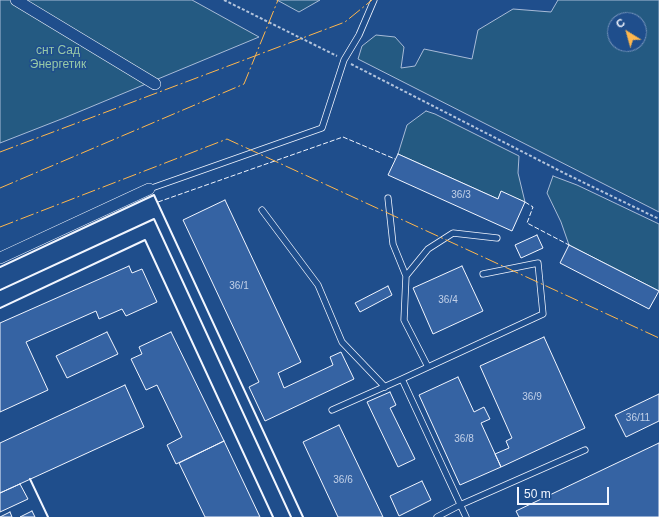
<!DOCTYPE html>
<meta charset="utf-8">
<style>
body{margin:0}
#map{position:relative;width:659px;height:517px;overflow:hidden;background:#1f4e8c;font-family:Arial,sans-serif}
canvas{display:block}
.north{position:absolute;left:607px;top:12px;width:40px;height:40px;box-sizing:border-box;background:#1f4e8c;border:1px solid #7391ba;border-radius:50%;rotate:323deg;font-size:11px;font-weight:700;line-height:16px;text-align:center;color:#f2f6ff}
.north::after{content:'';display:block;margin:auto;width:14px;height:18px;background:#ffb74d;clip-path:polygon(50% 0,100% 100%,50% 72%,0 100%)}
.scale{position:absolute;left:517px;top:487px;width:92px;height:18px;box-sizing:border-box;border:2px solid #f2f6ff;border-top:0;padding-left:5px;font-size:12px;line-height:14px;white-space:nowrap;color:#f2f6ff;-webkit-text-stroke:3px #1f4e8c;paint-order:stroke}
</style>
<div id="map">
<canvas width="659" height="517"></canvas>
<div class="north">С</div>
<div class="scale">50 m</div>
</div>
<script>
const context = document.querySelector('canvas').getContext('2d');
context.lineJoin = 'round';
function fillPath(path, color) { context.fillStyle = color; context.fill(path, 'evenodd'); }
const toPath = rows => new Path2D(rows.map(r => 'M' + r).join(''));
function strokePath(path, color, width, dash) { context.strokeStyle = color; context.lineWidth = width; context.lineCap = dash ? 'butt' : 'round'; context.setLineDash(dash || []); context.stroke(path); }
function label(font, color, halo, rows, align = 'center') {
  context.font = font + ' Arial,sans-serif'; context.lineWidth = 3; context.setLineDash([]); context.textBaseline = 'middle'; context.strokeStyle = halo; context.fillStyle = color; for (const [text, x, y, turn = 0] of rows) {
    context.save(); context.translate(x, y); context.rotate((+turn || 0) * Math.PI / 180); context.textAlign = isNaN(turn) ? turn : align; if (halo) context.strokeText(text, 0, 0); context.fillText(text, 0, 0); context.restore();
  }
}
const green = toPath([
 [0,0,192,0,259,37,64,118,0,143,0,0],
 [277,0,320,0,299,12,277,0],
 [558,0,659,0,659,212,358,59,362,46,376,35,395,37,404,47,401,68,415,66,424,49,472,59,478,30,513,9,551,12,558,0],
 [615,20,639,20,639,44,615,44,615,20],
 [426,111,435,114,519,156,518,173,525,202,501,192,498,199,398,154,407,125,426,111],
 [553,176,577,185,659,224,659,291,569,245,561,222,547,193,553,176]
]);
fillPath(green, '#245a82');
strokePath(green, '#a8bbd7', 1);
const building = toPath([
 [398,154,498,199,501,191,525,202,512,231,388,175,398,154],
 [225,200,301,362,278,373,284,388,333,365,330,357,341,352,354,379,265,421,249,387,259,382,183,220,225,200],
 [537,235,543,248,521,258,515,245,537,235],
 [569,245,659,291,649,309,560,263,569,245],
 [129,266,132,273,142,269,157,302,126,316,122,309,99,319,96,311,26,342,48,390,0,412,0,323,129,266],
 [462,266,483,311,433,334,413,288,462,266],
 [388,286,392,295,360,312,355,303,388,286],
 [107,332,118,354,67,378,56,356,107,332],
 [171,332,224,441,176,464,167,445,182,437,157,385,146,390,131,359,142,354,139,347,171,332],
 [544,337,585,428,501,467,495,454,509,448,506,441,512,438,480,366,544,337],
 [458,377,474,412,484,407,490,419,481,423,501,467,460,485,419,395,458,377],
 [125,385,144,427,0,493,0,443,125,385],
 [390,392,396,405,390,408,415,459,398,467,367,402,390,392],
 [659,394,659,421,626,437,615,415,659,394],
 [339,425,383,517,338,517,303,442,339,425],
 [224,441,260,517,205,517,179,463,224,441],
 [659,443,659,517,519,517,516,511,659,443],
 [422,481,431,500,399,516,390,496,422,481],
 [20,484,28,499,0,512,0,493,20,484],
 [32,511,35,517,20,517,32,511],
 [10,512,12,517,0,517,10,512]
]);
fillPath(building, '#3563a3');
strokePath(building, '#f2f6ff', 1);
const lane = toPath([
 [149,189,322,128,344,60,359,35,374,0],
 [388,198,393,244,406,276],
 [262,210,318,285,342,342,385,387],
 [428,367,404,320,406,276,428,249,453,233,497,238],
 [402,379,466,517],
 [332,410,402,379,543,314,538,263,483,274],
 [437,517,460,505,585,450]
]);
const street = toPath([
 [16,0,155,84],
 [0,258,149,189]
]);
strokePath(lane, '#f2f6ff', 7);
strokePath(street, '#f2f6ff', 12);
strokePath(toPath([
 [224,0,337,56],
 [351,64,566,174,659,219]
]), '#b3c4dc', 2, [3, 2]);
strokePath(lane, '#1f4e8c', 5.5);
strokePath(street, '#1f4e8c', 11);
strokePath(toPath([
 [158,202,343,137,395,159],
 [525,202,533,207,527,223,569,245]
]), '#f2f6ff', 1, [5, 2]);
strokePath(toPath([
 [0,267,154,195,303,517],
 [0,290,154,219,291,517],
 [0,308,145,240,273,517],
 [30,479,48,517]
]), '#f2f6ff', 2);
strokePath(toPath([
 [0,152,345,22,372,0],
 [0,188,244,84,278,0],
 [0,227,227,139,659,338]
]), '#ffb74d', 1, [14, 3, 2, 3]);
label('10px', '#c3d1e8', null, [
 ["36/3",461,195],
 ["36/1",239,286],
 ["36/4",448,300],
 ["36/9",532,397],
 ["36/11",638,418],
 ["36/8",464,439],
 ["36/6",343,480]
]);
label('12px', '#97c8a6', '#1f4e8c', [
 ["снт Сад",58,51],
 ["Энергетик",58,65]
]);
</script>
